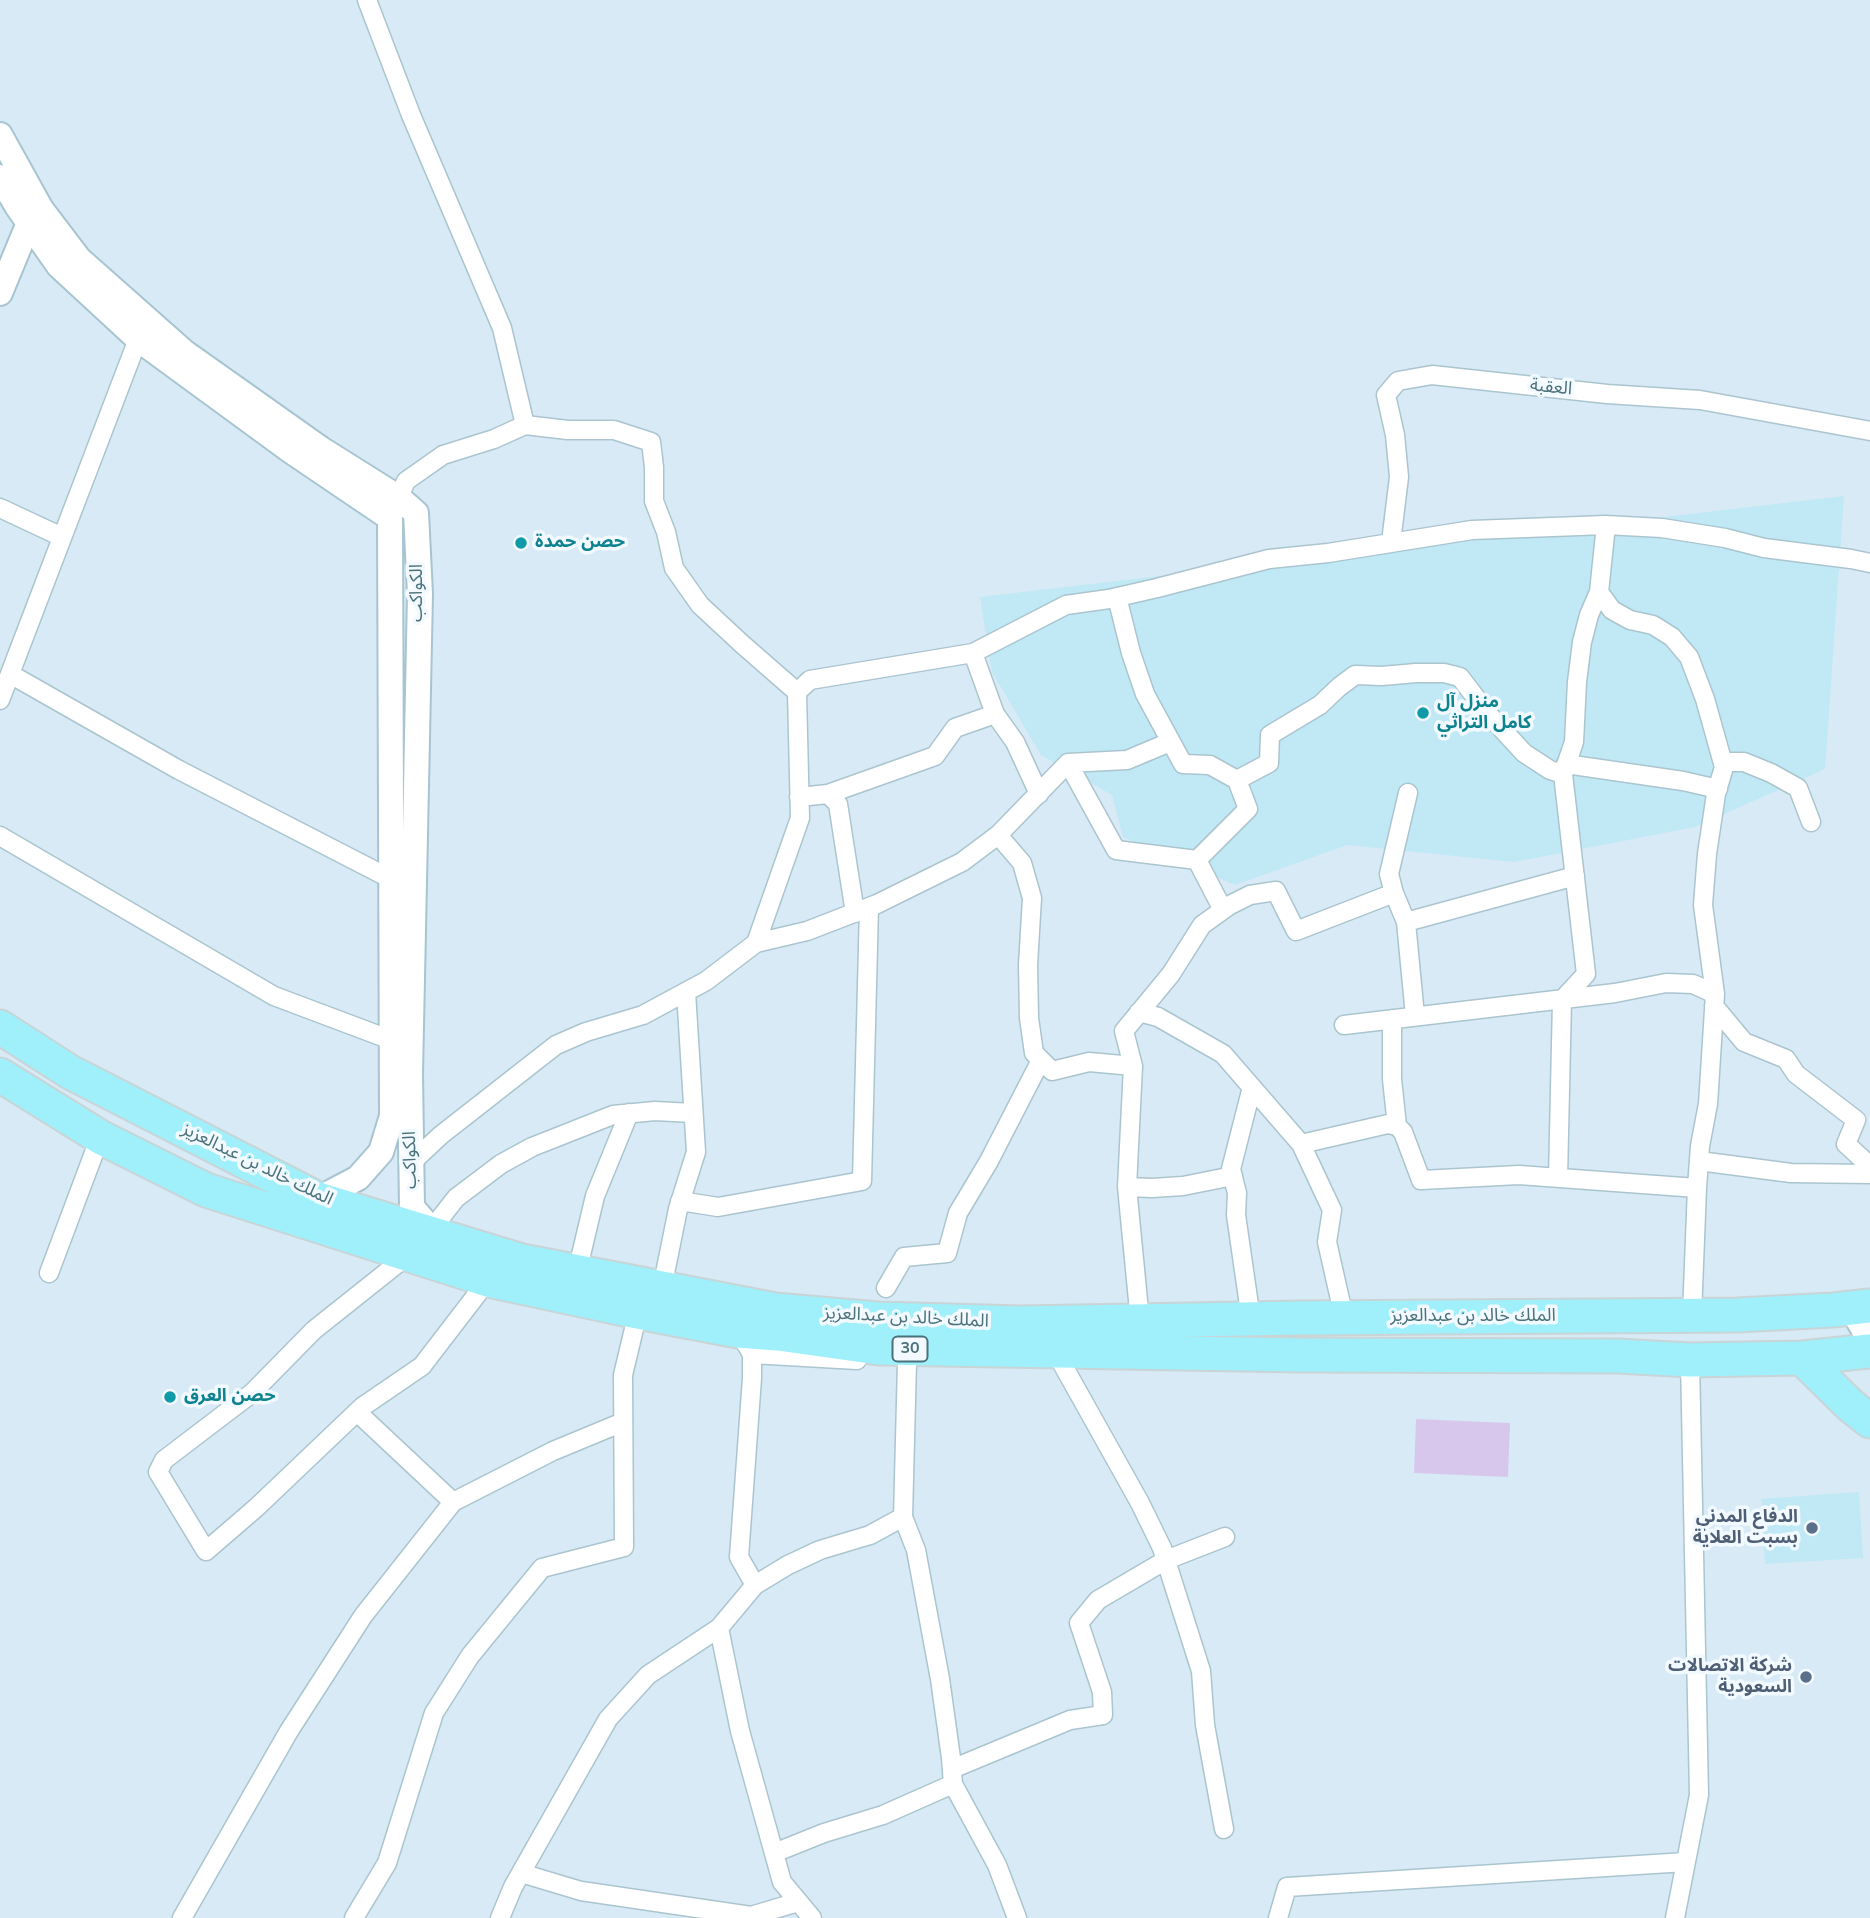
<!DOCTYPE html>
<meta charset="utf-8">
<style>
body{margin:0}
canvas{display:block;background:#eaf5fe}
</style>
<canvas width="1870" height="1918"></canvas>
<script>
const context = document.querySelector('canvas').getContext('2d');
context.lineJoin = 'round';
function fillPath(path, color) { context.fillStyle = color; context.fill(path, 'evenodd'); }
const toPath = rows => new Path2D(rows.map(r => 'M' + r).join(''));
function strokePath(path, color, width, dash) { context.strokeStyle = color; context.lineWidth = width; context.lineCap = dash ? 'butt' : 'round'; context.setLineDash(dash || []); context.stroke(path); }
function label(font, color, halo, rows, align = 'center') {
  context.font = font + ' "Nunito Sans","Noto Sans Arabic",sans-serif'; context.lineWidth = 7; context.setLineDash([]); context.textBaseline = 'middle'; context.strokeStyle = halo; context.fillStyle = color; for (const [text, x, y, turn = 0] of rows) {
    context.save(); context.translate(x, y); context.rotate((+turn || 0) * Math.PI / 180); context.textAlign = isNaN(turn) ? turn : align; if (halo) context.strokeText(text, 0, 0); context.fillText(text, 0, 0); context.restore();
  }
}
fillPath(toPath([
 [0,0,1870,0,1870,1918,0,1918]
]), '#d8eaf6');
fillPath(toPath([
 [1416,1419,1510,1423,1508,1477,1414,1473]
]), '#d8c7ed');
fillPath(toPath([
 [1844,496,1825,769,1695,827,1514,862,1347,845,1235,885,1123,837,1112,795,1041,755,992,672,980,597],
 [1859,1492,1863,1558,1765,1564,1761,1499]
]), '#c0e8f5');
const street = toPath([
 [367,0,411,115,502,328,525,425],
 [0,508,62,537],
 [394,508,406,481,443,455,494,439,525,425,568,430,614,430,651,442,654,467,654,501,666,532,674,568,700,605,742,644,797,692],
 [1606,525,1599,592,1612,610,1630,620,1653,625,1672,637,1689,657,1705,699,1724,767,1716,794,1707,854,1703,905,1715,994,1708,1104,1700,1146,1697,1188,1692,1315],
 [1391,542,1399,477,1395,435,1386,395,1398,381,1432,375,1607,394,1700,400,1870,431],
 [1117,597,1131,653,1145,694,1183,764,1210,765,1237,780],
 [973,653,995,714,1015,742,1039,794],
 [10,674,179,770,391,879],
 [0,700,138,339],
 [1723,762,1744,762,1771,773,1798,788,1811,822],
 [1068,763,1116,850,1197,860],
 [1566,764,1683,781,1718,789],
 [1408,793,1389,874,1394,893,1406,922,1415,1016],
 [828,794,838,804,855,913],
 [799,797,828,794,935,756,955,728,995,714],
 [998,835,1022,863,1032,898,1028,965,1029,1018,1034,1053,1052,1071,1089,1062,1133,1066],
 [0,836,274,996,391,1040],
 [1197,860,1248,809,1237,780,1269,763,1270,735,1320,705,1339,687,1355,675,1382,676,1416,673,1444,673,1460,677,1489,715,1524,753,1550,770,1563,774],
 [1197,860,1223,910],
 [1406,922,1575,876],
 [756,943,807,931,877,904,962,862,998,835,1068,763,1127,760,1170,742],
 [1714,1006,1744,1042,1786,1059,1796,1074,1856,1120,1846,1144,1870,1166],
 [1139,1012,1158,1017,1223,1054,1301,1144,1332,1210,1327,1242,1344,1317],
 [1392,1019,1392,1079,1397,1126],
 [1344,1025,1615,993,1666,983,1693,984,1715,994],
 [1301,1144,1388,1124,1397,1126,1403,1132,1421,1180,1519,1175,1697,1188],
 [1699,1161,1791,1173,1870,1174],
 [411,1163,441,1135,556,1045,586,1032,643,1015,706,981,756,943,800,818,797,692,810,680,973,653,1066,605,1109,599,1157,588,1269,559,1328,553,1472,530,1606,525,1662,528,1725,538,1764,548,1851,559,1870,563],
 [1558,1178,1562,1000,1586,974,1563,774,1574,742,1577,682,1582,642,1589,615,1599,592],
 [1127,1187,1152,1188,1183,1186,1233,1176],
 [680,1201,718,1207,862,1181,869,907],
 [431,1230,456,1198,501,1164,532,1147,613,1115,655,1111,693,1113],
 [407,1256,314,1330,252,1393,164,1460,158,1472,206,1551,257,1507,362,1407,422,1366,488,1280],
 [577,1272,595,1196,629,1113],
 [49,1273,100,1137],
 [662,1288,678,1209,696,1152,686,992],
 [886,1288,904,1257,947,1253,958,1213,989,1161,1041,1060],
 [1251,1319,1236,1215,1237,1193,1231,1169,1252,1087],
 [1140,1321,1127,1187,1133,1066,1124,1031,1171,974,1202,925,1230,905,1250,895,1276,891,1296,931,1394,893],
 [1055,1351,1140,1503,1162,1548,1201,1671,1205,1725,1224,1829],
 [752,1354,857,1360],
 [357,1412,453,1502],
 [903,1517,916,1550,940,1679,951,1758,953,1784,997,1865,1017,1918],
 [755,1585,788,1565,820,1550,870,1535,903,1517,907,1362],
 [719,1628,740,1731,782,1882,812,1918],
 [952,1769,1070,1720,1103,1715,1102,1692,1079,1623,1098,1600,1166,1560,1225,1537],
 [774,1853,824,1833,883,1815,953,1784],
 [521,1873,581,1891,751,1916,798,1902],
 [182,1918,289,1731,363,1616,453,1502,553,1451,623,1422],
 [354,1918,387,1863,434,1713,470,1656,542,1568,624,1547,623,1375,638,1312],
 [500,1918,513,1887,608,1719,648,1675,719,1628,755,1585,739,1557,752,1378,752,1354,738,1331],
 [1278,1918,1287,1887,1686,1862],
 [1675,1918,1699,1795,1690,1360]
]);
const secondary = toPath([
 [0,135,41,209,79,259,184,352,321,449,399,498,416,513,420,594,410,1074,412,1207,436,1235],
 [0,177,17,206,59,266,138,339,291,451,390,518,392,1116,381,1152,358,1178,318,1199],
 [0,293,33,213],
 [1851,1308,1870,1340]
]);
const highway = toPath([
 [0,1027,70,1072,318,1199,522,1261,775,1310,878,1319,1021,1323,1298,1318,1737,1315,1833,1310,1870,1306],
 [0,1075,100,1137,206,1190,488,1280,638,1312,738,1331,778,1334,878,1348,1302,1355,1618,1356,1690,1360,1802,1358,1870,1351],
 [1802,1358,1851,1406,1870,1421]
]);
strokePath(street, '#abc5cf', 21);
strokePath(secondary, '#a7c5d0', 28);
strokePath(highway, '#c9d4d7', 37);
strokePath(street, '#fff', 18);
strokePath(secondary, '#fff', 24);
strokePath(highway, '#9ff0fa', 33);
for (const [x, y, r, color] of [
 [521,543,7,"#0f9aa8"],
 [1423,713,7,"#0f9aa8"],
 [170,1397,7,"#0f9aa8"],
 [1812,1528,7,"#5c6f8a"],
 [1806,1677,7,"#5c6f8a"]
]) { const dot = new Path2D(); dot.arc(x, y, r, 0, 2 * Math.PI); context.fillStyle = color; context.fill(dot); strokePath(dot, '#f2f9ff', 2.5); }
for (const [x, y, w] of [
 [910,1349,35]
]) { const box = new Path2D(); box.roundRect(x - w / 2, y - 12.5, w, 25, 5); context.fillStyle = '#f2f9ff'; context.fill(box); strokePath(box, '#4b717b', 2); }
label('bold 16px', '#4b717b', null, [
 ["30",910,1349]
]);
label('18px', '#4b717b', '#f2f9ff', [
 ["العقبة",1551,388,6],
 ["الكواكب",418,593,-90],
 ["الكواكب",411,1160,-91],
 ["الملك خالد بن عبدالعزيز",257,1165,26],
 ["الملك خالد بن عبدالعزيز",1473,1317],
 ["الملك خالد بن عبدالعزيز",906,1318,3]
]);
label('bold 18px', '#0d838f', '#f2f9ff', [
 ["حصن حمدة",535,543],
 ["منزل آل",1437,703],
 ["كامل التراثي",1437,724],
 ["حصن العرق",184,1397]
], 'left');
label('bold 18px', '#4e5e75', '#f2f9ff', [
 ["الدفاع المدني",1798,1518],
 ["بسبت العلاية",1798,1539],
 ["شركة الاتصالات",1792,1667],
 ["السعودية",1792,1688]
], 'right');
</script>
